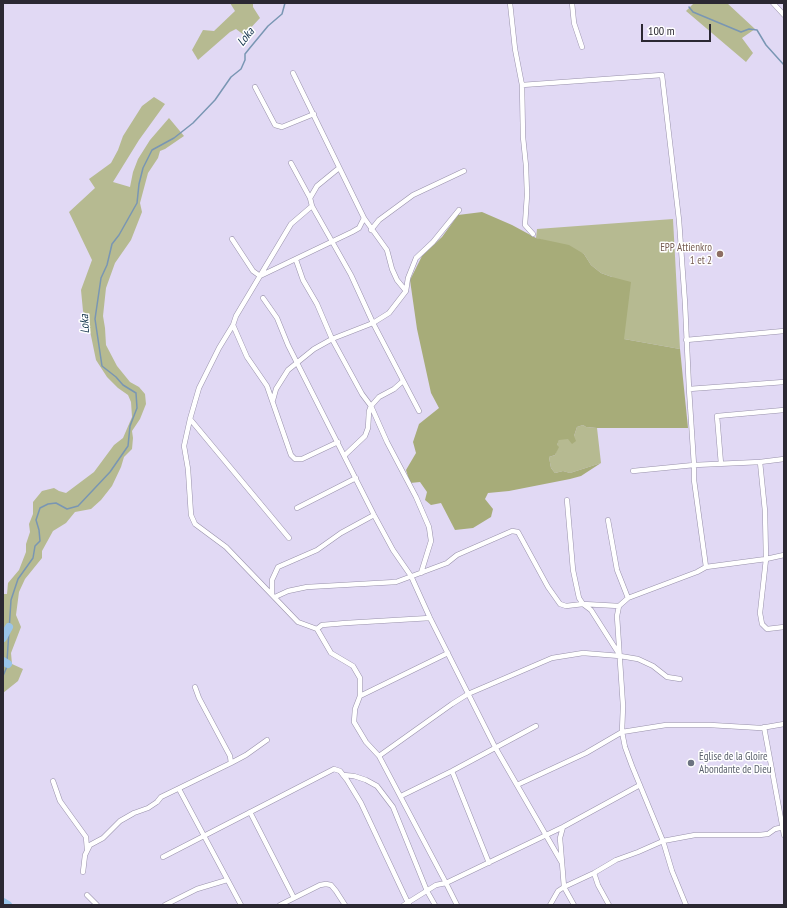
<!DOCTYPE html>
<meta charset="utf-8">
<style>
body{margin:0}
#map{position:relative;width:787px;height:908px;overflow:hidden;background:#e1d9f4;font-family:"PT Sans Narrow",sans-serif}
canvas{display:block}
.frame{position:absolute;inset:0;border:4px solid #2b2832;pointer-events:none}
.scale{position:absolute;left:641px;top:24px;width:70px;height:18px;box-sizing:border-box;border:2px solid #2b2832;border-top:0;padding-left:5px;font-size:12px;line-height:14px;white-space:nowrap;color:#2b2832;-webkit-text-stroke:3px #fff;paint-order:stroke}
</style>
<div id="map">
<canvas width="787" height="908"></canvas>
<div class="frame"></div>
<div class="scale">100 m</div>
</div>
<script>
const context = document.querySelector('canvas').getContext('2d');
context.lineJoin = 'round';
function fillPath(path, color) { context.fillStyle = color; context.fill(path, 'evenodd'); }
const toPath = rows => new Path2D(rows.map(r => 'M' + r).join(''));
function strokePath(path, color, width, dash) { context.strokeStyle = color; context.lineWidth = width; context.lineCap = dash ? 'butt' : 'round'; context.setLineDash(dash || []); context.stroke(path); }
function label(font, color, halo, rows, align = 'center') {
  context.font = font + ' "PT Sans Narrow",sans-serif'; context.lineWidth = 3; context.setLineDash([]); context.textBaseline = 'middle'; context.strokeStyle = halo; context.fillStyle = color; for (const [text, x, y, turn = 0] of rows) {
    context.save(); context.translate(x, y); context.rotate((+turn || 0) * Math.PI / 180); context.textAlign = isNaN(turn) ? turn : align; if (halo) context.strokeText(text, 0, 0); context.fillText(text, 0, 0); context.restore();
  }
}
fillPath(toPath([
 [230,3,253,3,253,7,260,18,244,35,236,29,230,32,198,60,192,50,203,30,214,31,235,11],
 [694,3,727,3,755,29,742,38,753,53,746,62,686,11],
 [154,97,165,104,139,140,113,182,130,187,133,172,138,159,150,140,169,118,184,136,165,149,160,151,158,158,148,173,140,203,142,212,131,240,115,263,106,288,103,316,105,328,106,345,117,366,130,382,139,387,145,394,146,404,140,419,132,431,133,438,132,449,124,457,121,467,112,486,101,500,91,509,75,512,66,523,53,531,42,551,42,558,25,579,19,592,16,615,21,627,11,653,12,664,23,669,18,681,3,693,3,594,7,594,8,583,19,570,26,552,26,544,30,532,29,524,33,514,33,502,42,491,54,488,59,491,66,493,94,472,114,445,123,438,132,417,131,402,128,395,118,388,107,377,96,360,90,331,83,311,81,290,92,260,69,212,95,188,89,179,111,163,118,150,123,136,142,106],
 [673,219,680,349,624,339,612,277,601,273,591,265,584,254,536,238,537,229],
 [583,425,586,427,597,428,601,463,570,473,563,471,555,473,551,468,549,457,555,455,557,449,557,445,559,439,568,439,574,436,577,427]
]), '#b6ba91');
fillPath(toPath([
 [482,212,512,225,536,238,569,245,584,254,591,265,601,273,612,277,631,282,624,339,680,349,688,428,597,428,586,427,583,425,577,427,574,436,576,441,572,444,568,439,559,440,557,445,559,447,555,455,549,457,551,468,555,473,563,471,570,473,601,463,581,476,570,479,509,491,488,493,485,499,493,509,491,517,473,528,455,530,441,503,431,505,425,500,427,492,420,482,410,483,406,470,416,453,413,442,419,424,439,408,431,393,417,329,410,280,422,256,442,237,458,215]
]), '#a7ac79');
strokePath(toPath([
 [689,7,693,12,741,32,749,29,757,30,766,45,784,65],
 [3,676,8,664,7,661,11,600,18,579,33,558,35,546,40,541,39,530,36,520,40,508,48,504,56,503,67,509,78,506,110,472,128,446,130,426,137,408,136,393,123,385,116,377,102,366,95,319,101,278,107,265,112,244,119,235,137,203,139,184,143,168,152,150,174,138,193,123,215,100,231,77,241,69,245,60,245,54,249,49,268,26,282,14,285,3]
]), '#7996b3', 1.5);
strokePath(toPath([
 [3,638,9,627],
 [3,661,8,664],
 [3,902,8,905]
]), '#9ac5ea', 8);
const street = toPath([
 [510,3,515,49,522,85,523,137,526,166,527,195,525,225,533,234],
 [572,3,574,23,582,47],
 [773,3,784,15],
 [293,73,364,218,387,250,392,269,397,280,406,291],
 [522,85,662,75,679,220,685,303,689,389,694,465,694,480,706,567],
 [255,87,275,125,282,127,314,114],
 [291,163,310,198],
 [339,168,317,186,310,198,312,206,351,275,373,323,419,411],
 [312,206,291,224,236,316,233,325,247,357,267,386,291,455,295,459,302,459,338,442],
 [371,230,379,220,413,195,464,171],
 [232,239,253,271,260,276,352,232,359,228,364,218],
 [296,260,303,280,317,304,332,339,362,394,371,406,387,442,416,497,429,527,431,541,421,573],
 [263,298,277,318,288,345,374,515,393,550,411,576,430,618,495,747,562,863],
 [233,325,219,348,199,388,190,419,184,446,188,469,191,515,195,524,226,547,298,622,317,629,331,653,353,666,360,678,360,696,355,709,354,722,366,742,379,756,446,883,457,905],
 [686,340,784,331],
 [689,389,784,382],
 [273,400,276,389,288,370,314,349,332,339,373,323,389,313,406,291,408,278,416,258,433,242,459,210],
 [190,419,289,538],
 [345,455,365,436,368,428,369,411,371,406,379,397,394,389,403,381],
 [760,462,765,511,766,559,760,613,762,624,767,629,784,627],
 [721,464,717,416,784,410],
 [633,471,694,465,760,462,784,459],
 [567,500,573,570,579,598,583,604,591,610,619,654],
 [297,508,356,478],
 [608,520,617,570,628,598],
 [272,594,272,580,278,567,317,550,341,533,374,515],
 [275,597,288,591,307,587,396,582,447,563,457,555,512,531,518,532,548,587,560,604,566,606,583,604,619,606],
 [317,629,322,625,346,623,430,618],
 [360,696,448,653],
 [764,727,784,835],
 [379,756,452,704,468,694,552,658,583,653,620,656,638,659,653,666,667,677,680,679],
 [231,763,246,755,267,740],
 [452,771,489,863],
 [343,775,354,776,366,780,377,786,393,807,427,891,435,905],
 [53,781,60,801,86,837,87,849],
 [517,785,586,753,622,732,666,725,710,725,761,728,784,724],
 [179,789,241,905],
 [401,796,452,771,536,726],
 [250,812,294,898],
 [163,857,334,769,340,771,347,780,361,803,409,905],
 [83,872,85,855,90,845,103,838,120,821,134,813,148,808,157,802,161,797,231,763,230,756,199,698,195,687],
 [594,873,598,885,609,905],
 [87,895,97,905],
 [165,905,197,889,227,880],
 [280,905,320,885,326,884,331,885,336,891,345,905],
 [404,905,436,885,446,883,563,827,640,785],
 [550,905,558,891,564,887,560,838,563,827],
 [574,905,564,887,594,873,616,860,638,852,663,841,695,835,759,835,768,834,775,829,784,827],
 [686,905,672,871,663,841,632,766,625,747,622,732,623,706,617,616,619,606,628,598,697,572,706,567,766,559,784,555]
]);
strokePath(street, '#9891aa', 5.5);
strokePath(street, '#fff', 4.5);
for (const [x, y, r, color] of [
 [720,254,4,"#8d6e63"],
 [691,763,4,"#6b7280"]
]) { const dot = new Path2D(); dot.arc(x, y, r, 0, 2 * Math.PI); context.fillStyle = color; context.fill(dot); strokePath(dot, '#fff', 1.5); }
label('11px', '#785e54', '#fff', [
 ["EPP Attienkro",712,248],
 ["1 et 2",712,261]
], 'right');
label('11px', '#5b616d', '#fff', [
 ["Église de la Gloire",699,757],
 ["Abondante de Dieu",699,770]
], 'left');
label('italic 12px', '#0f3049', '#fff', [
 ["Loka",246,37,-52],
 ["Loka",85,324,-93]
]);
</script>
